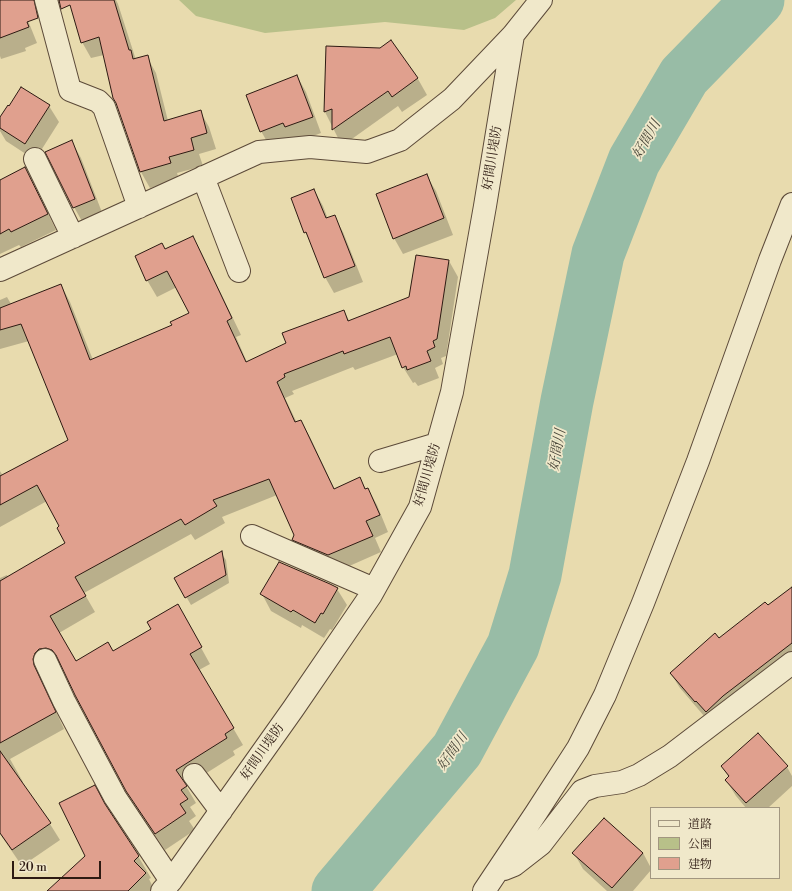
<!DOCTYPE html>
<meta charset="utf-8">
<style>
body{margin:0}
#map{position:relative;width:792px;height:891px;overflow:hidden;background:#e8dbae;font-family:"Libre Bodoni","Noto Serif JP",serif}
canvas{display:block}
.legend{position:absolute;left:650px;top:807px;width:130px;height:72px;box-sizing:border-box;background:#f0e8ca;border:1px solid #a29680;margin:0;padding:5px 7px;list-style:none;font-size:12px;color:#2d1a12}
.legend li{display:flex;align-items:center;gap:8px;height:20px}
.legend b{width:20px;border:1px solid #a29680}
.scale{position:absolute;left:12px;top:861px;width:89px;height:18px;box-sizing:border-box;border:2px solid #2d1a12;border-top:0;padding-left:5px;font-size:12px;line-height:14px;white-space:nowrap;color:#2d1a12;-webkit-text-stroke:3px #f0e8ca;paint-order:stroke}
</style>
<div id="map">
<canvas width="792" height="891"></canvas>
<ul class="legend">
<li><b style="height:5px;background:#f0e8ca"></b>道路</li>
<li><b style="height:11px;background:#b8c089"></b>公園</li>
<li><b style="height:11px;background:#e0a08e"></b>建物</li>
</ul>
<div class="scale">20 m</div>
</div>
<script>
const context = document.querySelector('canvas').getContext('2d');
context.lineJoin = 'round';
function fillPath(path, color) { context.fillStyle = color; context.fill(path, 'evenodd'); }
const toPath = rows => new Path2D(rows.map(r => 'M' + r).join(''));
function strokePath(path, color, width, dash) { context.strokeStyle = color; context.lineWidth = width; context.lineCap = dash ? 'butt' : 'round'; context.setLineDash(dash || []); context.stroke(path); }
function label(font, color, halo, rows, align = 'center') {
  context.font = font + ' "Libre Bodoni","Noto Serif JP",serif'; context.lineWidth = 3.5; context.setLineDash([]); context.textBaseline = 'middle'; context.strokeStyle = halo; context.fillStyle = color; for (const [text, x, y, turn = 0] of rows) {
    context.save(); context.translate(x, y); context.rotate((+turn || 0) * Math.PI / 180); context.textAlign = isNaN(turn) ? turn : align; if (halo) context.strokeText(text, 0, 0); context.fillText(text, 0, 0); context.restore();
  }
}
fillPath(toPath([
 [179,0,516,0,495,18,464,30,385,22,265,33,196,16]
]), '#b8c089');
const water = toPath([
 [415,818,357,891,318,891,415,818]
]);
fillPath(water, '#98bca6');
strokePath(water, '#6d7b6b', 1);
fillPath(toPath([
 [0,0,18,0,29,23,37,43,25,48,26,51,1,59,0,56],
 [69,0,116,0,118,4,136,60,147,57,156,73,168,121,200,111,209,127,216,149,199,154,203,166,177,173,179,179,150,188,141,172,104,55,91,58,82,42],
 [391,41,418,79,427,95,402,112,398,106,342,146,325,112,327,47,380,49],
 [297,76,306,92,321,133,295,143,270,147,261,131],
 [49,106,59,122,35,160,6,141,0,131,0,119],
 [72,142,81,158,103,215,83,223,74,207],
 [25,169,34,185,56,230,21,247,19,245,0,254,0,181],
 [426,175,436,191,453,235,403,254,394,238],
 [314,190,323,206,328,219,334,216,343,232,363,282,334,293,325,277,313,245,305,232],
 [193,237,202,254,241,335,236,337,247,362,287,344,344,311,350,322,410,298,449,261,458,277,446,356,441,358,443,364,435,368,439,378,418,386,415,382,413,383,403,367,398,354,355,370,353,367,292,391,294,394,285,398,297,423,301,421,310,437,335,490,360,479,366,489,368,489,377,505,388,532,375,538,381,552,338,571,302,556,293,540,296,535,277,495,222,517,225,523,195,540,191,534,84,593,95,612,59,633,76,662,112,652,153,630,178,606,210,664,199,670,243,745,233,751,235,755,186,786,196,803,190,807,196,816,189,821,195,830,165,850,136,807,127,790,62,666,56,664,41,676,43,683,64,729,10,759,23,782,21,783,50,824,60,840,22,866,0,834,0,578,7,575,8,577,67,544,61,527,47,501,0,527,0,471,3,476,69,440,29,341,0,349,0,300,7,297,11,304,61,285,70,302,93,360,173,325,190,313,177,287,157,297,147,280,136,256,165,250],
 [221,553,226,560,229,583,191,605,176,579],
 [330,585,337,589,347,605,332,630,330,629,324,638,302,625,301,628,271,611,262,594],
 [792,606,792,664,715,726,705,715,704,716,680,688,671,674,719,640,768,607],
 [722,766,787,767,792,776,792,786,768,808,746,808,736,796,726,780,729,778],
 [109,812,138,856,151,878,149,879,155,891,63,891,86,856],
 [574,853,643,853,651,868,651,870,633,891,607,891,583,869]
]), '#0003');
strokePath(toPath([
 [338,891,457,750,513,646,535,575,567,401,598,254,634,161,684,76,758,0]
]), '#98bca6', 53);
const building = toPath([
 [0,0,34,0,38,18,27,22,29,27,0,38,0,0],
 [59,0,114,0,129,50,131,50,133,59,148,55,164,121,201,110,207,133,191,138,194,150,169,157,171,163,140,172,116,103,113,98,99,37,81,43,70,5,61,9,59,0],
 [391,40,418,78,392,97,388,91,332,130,332,109,324,112,326,46,380,48,391,40],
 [297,75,313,117,285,127,283,123,260,132,246,95,297,75],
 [21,87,50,105,25,144,0,128,0,117,8,105,9,106,21,87],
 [72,140,95,199,73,208,45,152,72,140],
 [25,167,48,214,11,232,9,229,0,234,0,180,25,167],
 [427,174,444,218,393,239,376,194,427,174],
 [314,189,326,218,335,215,355,266,324,278,306,232,304,233,291,198,314,189],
 [193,236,232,318,227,321,246,362,286,343,282,333,344,310,348,321,409,297,416,255,449,260,437,339,433,341,435,347,427,351,431,361,407,370,406,366,402,368,390,337,344,354,343,351,284,374,285,377,277,382,295,422,301,420,334,489,360,477,365,489,368,488,380,515,366,521,373,536,328,555,292,540,294,535,269,479,213,500,217,506,185,525,181,519,75,577,86,596,50,616,76,661,108,642,113,651,151,629,147,622,178,604,202,647,190,654,234,728,225,734,227,738,176,770,187,786,181,790,188,799,180,804,186,813,155,834,126,791,75,695,56,655,52,650,46,648,39,649,35,653,33,659,34,665,56,712,0,743,0,581,65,543,57,528,59,526,37,485,0,505,0,476,68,440,21,324,0,330,0,308,61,284,90,360,172,325,170,322,189,313,167,271,146,281,135,256,162,243,165,249,193,236],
 [222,551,226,575,185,598,174,578,222,551],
 [279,562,330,584,338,588,323,614,321,613,315,623,293,610,291,612,260,594,279,562],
 [792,587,792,643,723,696,706,712,696,701,695,702,670,673,715,633,719,638,765,602,768,605,792,587],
 [758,733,788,766,746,803,725,780,729,776,721,766,758,733],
 [0,751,51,823,12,850,0,833,0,751],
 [95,785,105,804,139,856,134,861,146,873,128,891,47,891,85,856,59,803,95,785],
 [604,818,643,853,612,888,572,853,604,818]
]);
fillPath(building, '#e0a08e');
strokePath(building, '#2d1a12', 1);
const street = toPath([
 [46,0,70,90,98,101,104,107,139,207],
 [35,159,73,237],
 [203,177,239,271],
 [0,270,259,152,310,147,367,152,400,140,452,99,513,35,541,0],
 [380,461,437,444],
 [252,536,374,589],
 [45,660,64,701,115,797,171,881],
 [194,775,221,811],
 [501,869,504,869,514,865,541,844,582,791,595,786,622,782,639,775,670,756,792,663],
 [162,891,171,881,293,709,371,595,420,507,452,392,485,206,513,35],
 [484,891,536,813,578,748,605,695,643,603,698,461,770,260,792,204]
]);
strokePath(street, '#5c4a39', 24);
strokePath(street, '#f0e8ca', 22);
label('13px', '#2d1a12', '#f0e8ca', [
 ["好間川堤防",493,158,-81],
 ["好間川堤防",428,475,-74],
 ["好間川堤防",263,752,-55]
]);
label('italic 14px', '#4d4b3e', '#f0e8ca', [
 ["好間川",647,140,-60],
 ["好間川",558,450,-80],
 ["好間川",453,752,-55]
]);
</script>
